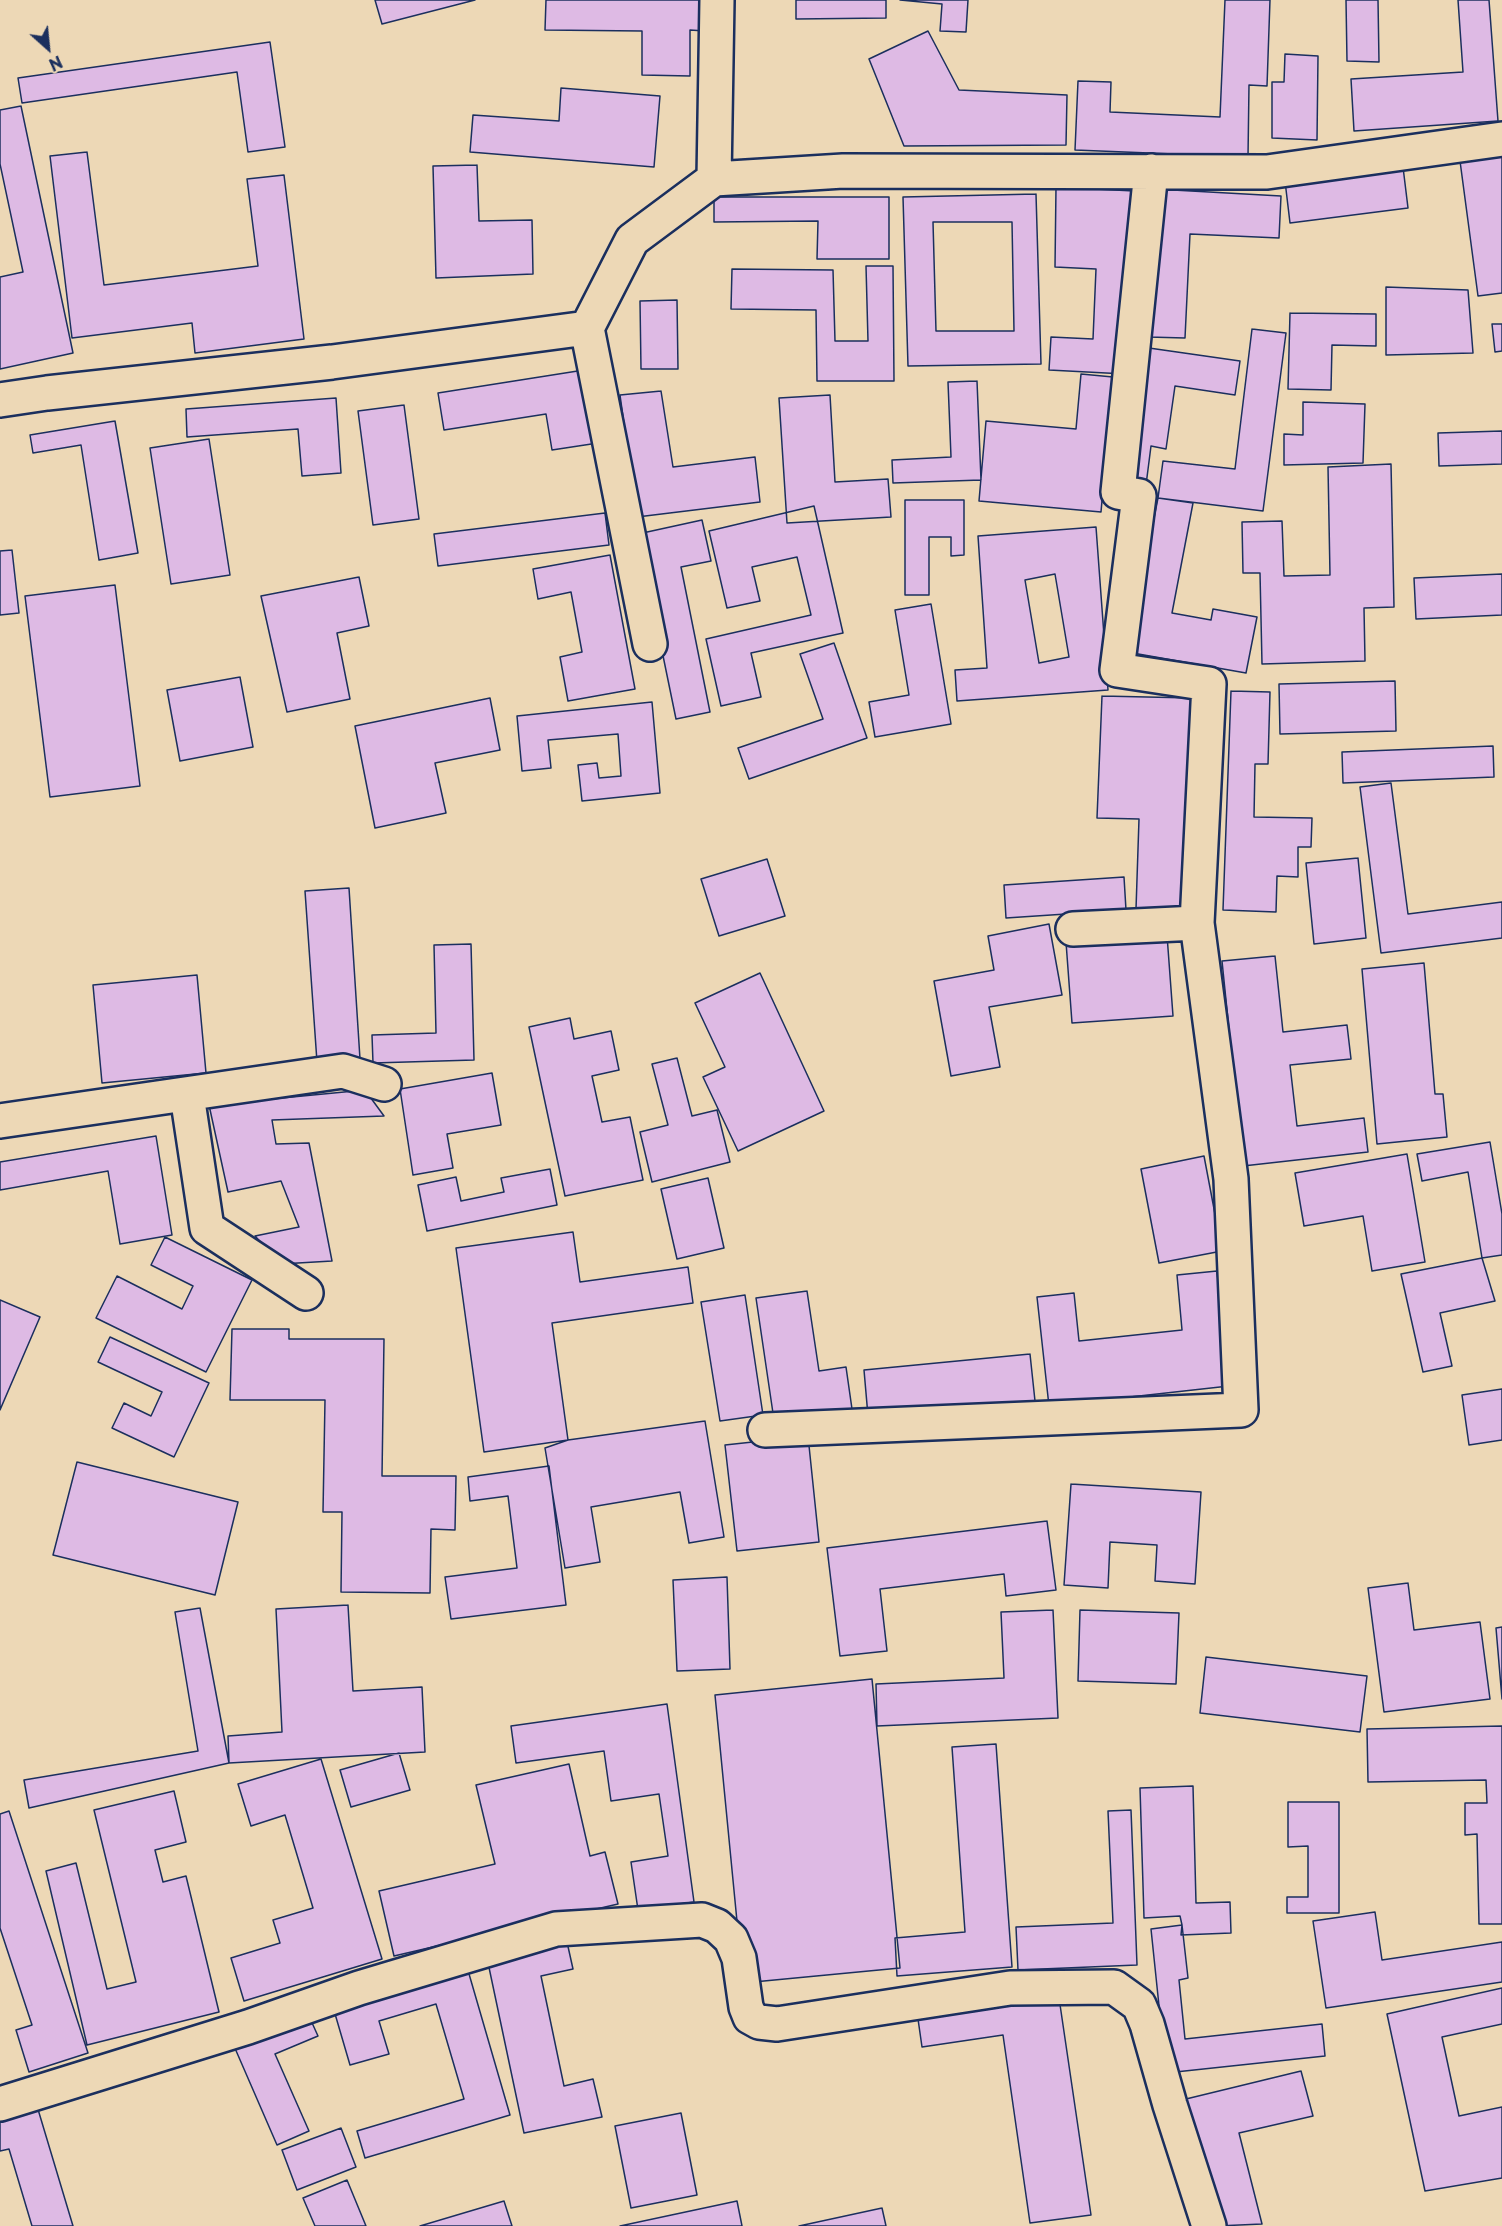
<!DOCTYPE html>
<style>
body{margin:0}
#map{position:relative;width:1502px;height:2226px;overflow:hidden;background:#edd8b6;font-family:"Playpen Sans",sans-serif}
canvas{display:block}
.north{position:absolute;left:18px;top:18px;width:60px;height:60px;-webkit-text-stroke:4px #edd8b6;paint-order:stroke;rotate:153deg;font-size:16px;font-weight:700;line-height:24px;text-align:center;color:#1b2f5e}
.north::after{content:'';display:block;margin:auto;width:21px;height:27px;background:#1b2f5e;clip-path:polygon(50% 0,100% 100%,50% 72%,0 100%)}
</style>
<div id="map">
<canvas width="1502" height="2226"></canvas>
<div class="north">N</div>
</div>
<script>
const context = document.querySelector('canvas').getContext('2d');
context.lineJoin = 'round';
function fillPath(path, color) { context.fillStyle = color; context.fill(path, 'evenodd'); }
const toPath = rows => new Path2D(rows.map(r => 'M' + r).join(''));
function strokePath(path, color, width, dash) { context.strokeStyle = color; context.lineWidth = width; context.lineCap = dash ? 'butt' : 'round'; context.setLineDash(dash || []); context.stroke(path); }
const building = toPath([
 [375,0,475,0,382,24,375,0],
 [546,0,705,0,705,31,690,30,690,76,642,75,642,31,545,30,546,0],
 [796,0,886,0,886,18,796,19,796,0],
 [900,0,968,0,966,32,940,31,942,4,900,0],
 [1225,0,1270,0,1267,86,1249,85,1248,157,1075,150,1078,81,1111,82,1110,112,1220,117,1225,0],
 [1346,0,1378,0,1379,62,1347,61,1346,0],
 [1458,0,1489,0,1498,121,1354,131,1351,79,1463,72,1458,0],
 [928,31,959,90,1067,95,1066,145,904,146,869,59,928,31],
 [270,42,285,147,248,152,237,72,22,103,18,78,270,42],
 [1285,54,1318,56,1317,140,1272,138,1272,82,1284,82,1285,54],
 [561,88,660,96,654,167,470,152,473,115,559,121,561,88],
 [21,106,73,353,0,369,0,277,23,272,0,164,0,110,21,106],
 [87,152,104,285,258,266,247,179,284,175,304,339,195,353,192,323,72,338,50,156,87,152],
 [1502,155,1502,293,1478,296,1460,161,1502,155],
 [477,165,479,221,532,220,533,274,436,278,433,166,477,165],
 [1403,167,1408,208,1290,223,1285,181,1403,167],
 [1056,187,1134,191,1125,374,1049,370,1051,337,1093,339,1096,269,1055,267,1056,187],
 [1155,189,1281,196,1279,238,1190,234,1185,338,1148,337,1155,189],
 [1036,194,1041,364,908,366,903,197,1036,194],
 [933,222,1012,222,1014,331,936,331,933,222],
 [714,197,889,197,889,259,817,259,818,221,714,222,714,197],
 [866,266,893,266,894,381,817,381,816,310,731,309,732,269,833,270,835,341,868,341,866,266],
 [1386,287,1468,290,1473,353,1386,355,1386,287],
 [677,300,678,369,641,369,640,301,677,300],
 [1290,313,1376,314,1376,346,1332,345,1331,390,1288,389,1290,313],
 [1492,324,1502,324,1502,351,1495,352,1492,324],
 [1252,329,1286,333,1263,511,1158,498,1163,461,1235,469,1252,329],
 [1149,348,1240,361,1235,395,1175,386,1166,449,1151,446,1146,485,1130,483,1149,348],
 [584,370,598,443,552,450,546,414,444,430,438,393,584,370],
 [1081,374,1113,377,1101,512,979,501,986,421,1076,429,1081,374],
 [977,381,981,480,893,483,892,460,951,457,948,382,977,381],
 [661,391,673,467,755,457,760,502,637,517,620,395,661,391],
 [830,395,835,482,888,479,891,517,787,523,779,398,830,395],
 [336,398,341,473,302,476,298,429,187,437,186,409,336,398],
 [1303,402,1365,404,1363,463,1284,465,1284,434,1303,435,1303,402],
 [404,405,419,519,373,525,358,411,404,405],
 [115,421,138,553,99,560,81,445,33,453,30,435,115,421],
 [1502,431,1502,464,1439,466,1438,433,1502,431],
 [209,439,230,575,171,584,150,448,209,439],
 [1391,464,1394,607,1364,608,1365,661,1262,664,1260,573,1243,573,1242,522,1282,521,1284,576,1330,575,1328,467,1391,464],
 [1158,498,1193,503,1172,613,1211,620,1213,609,1257,617,1246,673,1127,652,1158,498],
 [905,500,964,500,964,555,951,556,951,537,929,537,929,595,905,595,905,500],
 [814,506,843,633,751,653,761,697,721,706,706,639,811,615,797,557,752,567,760,601,727,608,709,531,814,506],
 [605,513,609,545,438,566,434,534,605,513],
 [702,520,711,561,681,567,710,712,676,719,638,534,702,520],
 [1096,527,1108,690,957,701,955,670,987,668,978,536,1096,527],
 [1055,574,1069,657,1039,663,1025,580,1055,574],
 [12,550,19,613,0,615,0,551,12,550],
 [610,555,635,689,568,701,560,657,582,652,571,592,538,599,533,569,610,555],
 [1502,574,1502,615,1416,619,1414,578,1502,574],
 [359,577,369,626,337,633,350,699,287,712,261,596,359,577],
 [115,585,140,786,50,797,25,596,115,585],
 [931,604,951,724,875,737,869,702,909,695,895,610,931,604],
 [834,643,867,738,749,779,738,748,823,719,800,654,834,643],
 [240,677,253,747,180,761,167,690,240,677],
 [1395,681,1396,731,1280,734,1279,684,1395,681],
 [1231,691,1270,692,1268,764,1255,764,1254,817,1312,818,1311,847,1298,847,1298,877,1277,876,1276,912,1223,910,1231,691],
 [1102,696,1192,698,1185,911,1136,909,1139,819,1097,818,1102,696],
 [490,698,500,750,435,763,446,813,375,828,355,726,490,698],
 [652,702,660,793,582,801,578,765,597,763,599,778,621,776,618,734,548,740,551,768,522,771,517,716,652,702],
 [1493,746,1494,777,1343,783,1342,752,1493,746],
 [1391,783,1408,914,1502,902,1502,938,1381,953,1360,787,1391,783],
 [1358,858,1366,938,1314,944,1306,863,1358,858],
 [767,859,785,916,719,936,701,879,767,859],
 [1124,877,1126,910,1006,918,1004,885,1124,877],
 [349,888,360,1059,317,1062,305,891,349,888],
 [1049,924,1062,995,989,1007,1000,1067,951,1076,934,981,994,970,988,936,1049,924],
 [1167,935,1173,1016,1072,1023,1066,942,1167,935],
 [471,944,474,1060,373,1063,372,1035,436,1033,434,945,471,944],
 [1275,956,1283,1032,1347,1025,1351,1059,1290,1065,1297,1126,1364,1118,1368,1152,1243,1166,1222,961,1275,956],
 [1424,963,1435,1094,1443,1094,1447,1137,1377,1144,1362,969,1424,963],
 [760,973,824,1111,738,1151,703,1077,725,1067,695,1003,760,973],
 [197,975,206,1073,102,1083,93,985,197,975],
 [570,1018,574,1039,611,1031,619,1070,592,1076,602,1122,630,1117,643,1180,565,1196,529,1027,570,1018],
 [677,1058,692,1116,717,1110,730,1162,652,1182,640,1132,668,1125,652,1064,677,1058],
 [492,1073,501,1125,447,1134,453,1168,413,1175,400,1089,492,1073],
 [365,1090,384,1116,272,1120,276,1144,309,1143,332,1261,281,1264,255,1236,299,1227,281,1181,228,1192,209,1105,365,1090],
 [156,1136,172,1235,120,1244,108,1171,0,1190,0,1162,156,1136],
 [1490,1142,1502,1214,1502,1255,1482,1258,1468,1172,1422,1181,1417,1154,1490,1142],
 [1407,1154,1425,1262,1372,1271,1363,1216,1304,1226,1295,1173,1407,1154],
 [1204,1156,1222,1251,1159,1263,1141,1169,1204,1156],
 [550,1169,557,1205,427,1231,418,1185,456,1177,461,1201,504,1192,501,1178,550,1169],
 [708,1178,724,1248,677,1259,661,1189,708,1178],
 [573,1232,580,1282,688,1267,693,1303,552,1323,568,1440,484,1452,456,1248,573,1232],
 [165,1237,252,1280,206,1372,96,1318,117,1276,182,1309,193,1286,151,1265,165,1237],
 [1482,1258,1495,1301,1440,1313,1452,1366,1423,1372,1401,1274,1482,1258],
 [1217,1271,1229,1386,1049,1406,1037,1297,1074,1293,1079,1341,1182,1330,1177,1275,1217,1271],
 [807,1291,819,1371,846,1367,852,1409,774,1420,756,1298,807,1291],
 [745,1295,763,1415,720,1421,701,1302,745,1295],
 [0,1300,40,1317,0,1410,0,1300],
 [232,1329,289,1329,289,1339,384,1339,382,1476,456,1476,455,1530,431,1529,430,1593,341,1592,342,1512,323,1512,325,1400,230,1400,232,1329],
 [110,1337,209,1383,174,1457,112,1428,124,1403,151,1416,162,1392,98,1362,110,1337],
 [1030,1354,1035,1401,868,1416,864,1370,1030,1354],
 [1502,1389,1502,1440,1469,1445,1462,1395,1502,1389],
 [705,1421,724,1537,689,1543,680,1492,591,1507,600,1562,565,1568,545,1448,568,1440,705,1421],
 [808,1436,819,1542,737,1551,725,1445,808,1436],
 [77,1462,238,1502,215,1595,53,1555,77,1462],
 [549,1466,566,1605,451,1619,445,1577,517,1568,508,1496,470,1501,468,1477,549,1466],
 [1071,1484,1201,1492,1195,1584,1155,1581,1157,1545,1110,1542,1108,1588,1064,1585,1071,1484],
 [1047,1521,1056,1590,1006,1596,1004,1574,880,1589,887,1651,840,1656,827,1548,1047,1521],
 [727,1577,730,1669,677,1671,673,1580,727,1577],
 [1408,1583,1414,1630,1480,1622,1490,1699,1384,1712,1368,1588,1408,1583],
 [348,1605,353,1691,422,1687,425,1752,229,1763,228,1736,282,1732,276,1609,348,1605],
 [200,1608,229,1763,29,1808,24,1780,198,1751,175,1612,200,1608],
 [1053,1610,1058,1718,877,1726,876,1684,1004,1678,1001,1612,1053,1610],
 [1080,1610,1179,1613,1176,1684,1078,1681,1080,1610],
 [1502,1627,1502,1699,1496,1628,1502,1627],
 [1206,1657,1367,1676,1360,1732,1200,1713,1206,1657],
 [872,1679,900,1968,743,1983,715,1695,872,1679],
 [667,1704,694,1902,638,1910,631,1862,668,1856,659,1794,611,1801,604,1751,516,1763,511,1726,667,1704],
 [1502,1726,1502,1924,1479,1924,1477,1834,1465,1835,1465,1803,1487,1803,1486,1780,1368,1782,1367,1729,1502,1726],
 [996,1744,1012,1967,897,1976,895,1938,965,1932,952,1747,996,1744],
 [399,1753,410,1790,351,1807,340,1770,399,1753],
 [321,1759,382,1959,244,2001,231,1958,280,1943,273,1920,313,1908,285,1815,251,1826,238,1784,321,1759],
 [569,1764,590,1856,605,1852,618,1904,394,1956,379,1891,495,1864,476,1785,569,1764],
 [1193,1786,1196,1903,1230,1902,1231,1933,1181,1935,1182,1925,1180,1916,1144,1918,1140,1788,1193,1786],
 [174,1791,186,1842,155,1850,163,1882,186,1876,219,2012,87,2045,46,1871,76,1863,107,1989,136,1982,94,1810,174,1791],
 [1288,1802,1339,1802,1339,1913,1287,1913,1287,1897,1308,1897,1308,1846,1288,1847,1288,1802],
 [1131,1810,1137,1965,1018,1970,1016,1927,1113,1923,1108,1811,1131,1810],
 [9,1811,88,2053,29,2072,16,2030,32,2025,0,1928,0,1814,9,1811],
 [1375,1912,1382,1960,1502,1942,1502,1982,1326,2008,1313,1921,1375,1912],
 [1182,1925,1188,1978,1179,1980,1185,2039,1322,2024,1325,2056,1166,2073,1151,1929,1182,1925],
 [567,1942,573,1969,541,1976,564,2086,593,2079,602,2117,524,2133,487,1958,567,1942],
 [467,1967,510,2115,365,2158,357,2131,464,2099,436,2004,379,2021,389,2054,350,2065,333,2007,467,1967],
 [1502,1988,1502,2024,1442,2037,1459,2116,1502,2107,1502,2178,1425,2191,1387,2014,1502,1988],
 [1058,1991,1091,2215,1030,2223,1003,2035,922,2047,917,2012,1058,1991],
 [308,2014,318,2036,275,2054,309,2131,277,2145,234,2046,308,2014],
 [1301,2071,1313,2116,1239,2133,1262,2224,1217,2226,1186,2099,1301,2071],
 [37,2106,73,2226,32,2226,9,2149,0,2151,0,2117,37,2106],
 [681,2113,697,2195,631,2208,615,2126,681,2113],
 [341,2128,356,2167,297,2190,282,2150,341,2128],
 [347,2180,366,2226,315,2226,303,2198,347,2180],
 [504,2201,512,2226,420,2226,504,2201],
 [737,2201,742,2226,620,2226,737,2201],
 [882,2208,886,2226,799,2226,882,2208]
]);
fillPath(building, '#debae4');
strokePath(building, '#1b2f5e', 1.5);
const street = toPath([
 [714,179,717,0],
 [587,328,650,644],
 [0,400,47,393,332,362,587,328,632,240,714,179,843,171,1267,172,1502,139],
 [1073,929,1197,923],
 [187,1095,207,1228,306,1293],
 [0,1121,343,1071,384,1084],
 [765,1430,1241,1410,1231,1179,1197,923,1209,684,1117,670,1139,496,1118,492,1151,171],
 [0,2104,248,2027,359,1988,556,1929,702,1920,717,1926,731,1939,739,1958,746,2007,750,2017,759,2022,777,2024,1010,1988,1114,1987,1139,2005,1147,2024,1170,2105,1209,2226]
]);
strokePath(street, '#1b2f5e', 38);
strokePath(street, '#edd8b6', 33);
</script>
